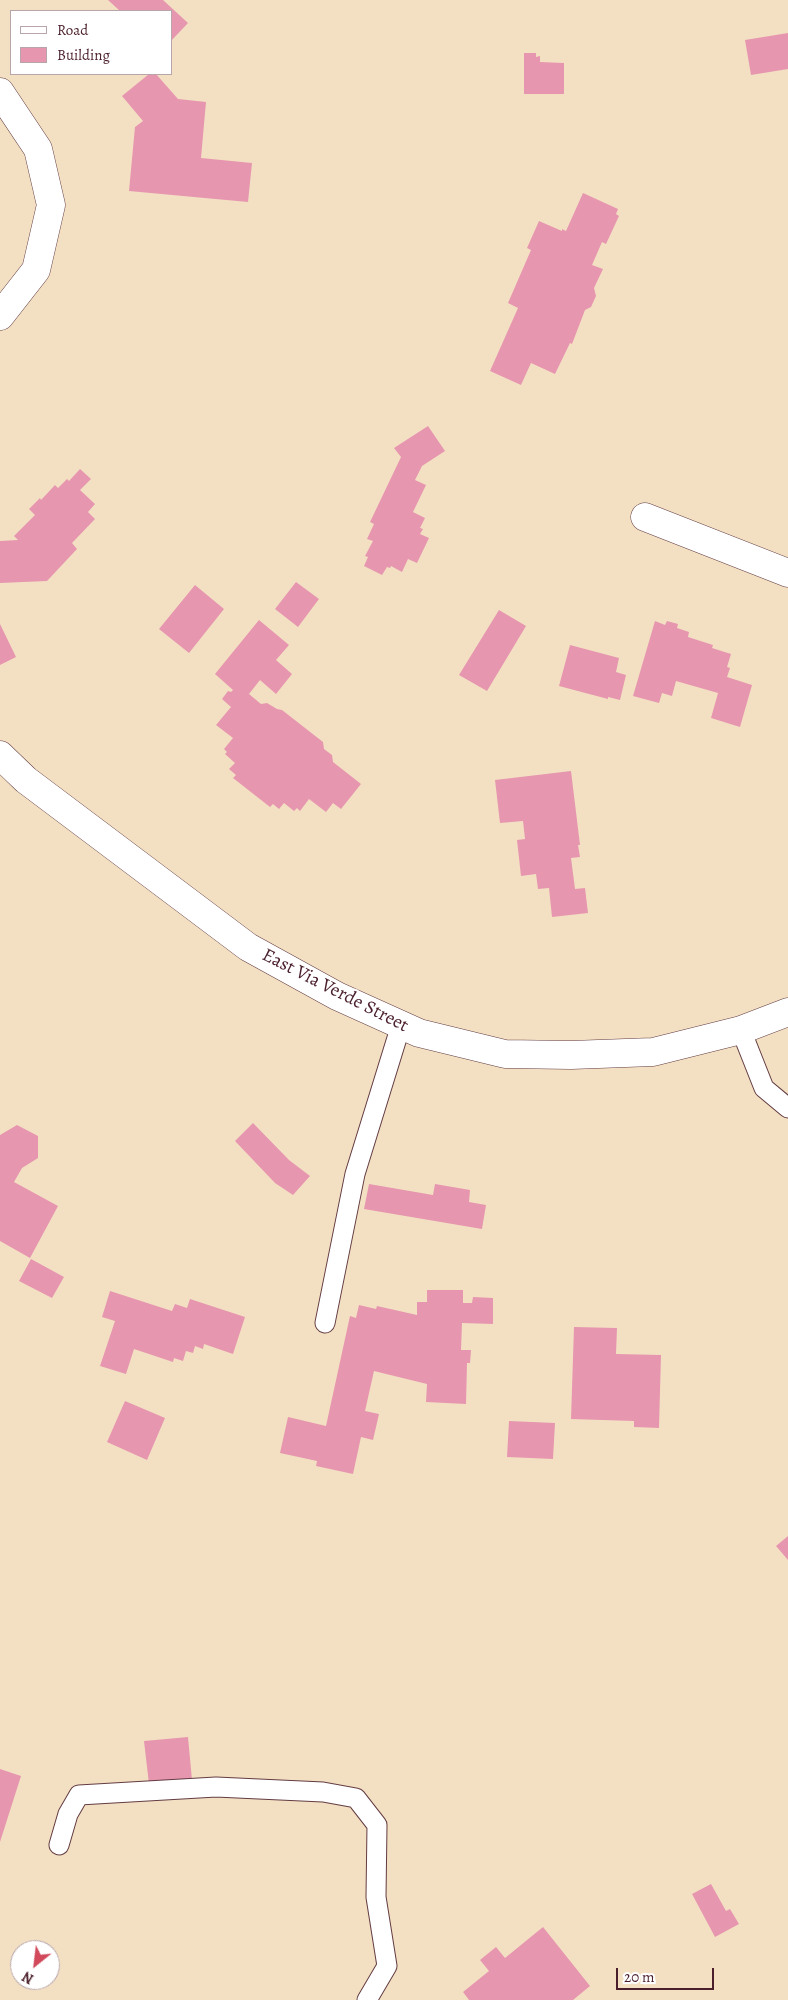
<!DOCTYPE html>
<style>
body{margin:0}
#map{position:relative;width:788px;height:2000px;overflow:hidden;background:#f3e0c3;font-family:Alegreya,serif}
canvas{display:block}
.legend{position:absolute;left:10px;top:10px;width:162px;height:65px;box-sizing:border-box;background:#fff;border:1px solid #b7a5aa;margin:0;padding:6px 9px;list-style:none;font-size:15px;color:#4a1f2b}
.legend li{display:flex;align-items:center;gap:10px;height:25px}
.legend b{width:25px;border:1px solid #b7a5aa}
.north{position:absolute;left:10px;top:1940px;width:50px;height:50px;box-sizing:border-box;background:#fff;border:1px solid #b7a5aa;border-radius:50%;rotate:209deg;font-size:14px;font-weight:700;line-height:20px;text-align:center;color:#4a1f2b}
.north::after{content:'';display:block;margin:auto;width:18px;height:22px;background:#d1495b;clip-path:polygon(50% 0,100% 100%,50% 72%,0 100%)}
.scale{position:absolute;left:616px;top:1968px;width:98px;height:22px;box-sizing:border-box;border:2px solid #4a1f2b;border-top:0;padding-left:6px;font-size:15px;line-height:18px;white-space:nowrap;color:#4a1f2b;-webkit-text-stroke:4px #fff;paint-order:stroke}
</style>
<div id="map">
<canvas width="788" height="2000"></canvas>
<ul class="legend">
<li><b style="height:6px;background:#fff"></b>Road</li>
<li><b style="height:14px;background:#e696af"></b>Building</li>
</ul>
<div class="north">N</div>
<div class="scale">20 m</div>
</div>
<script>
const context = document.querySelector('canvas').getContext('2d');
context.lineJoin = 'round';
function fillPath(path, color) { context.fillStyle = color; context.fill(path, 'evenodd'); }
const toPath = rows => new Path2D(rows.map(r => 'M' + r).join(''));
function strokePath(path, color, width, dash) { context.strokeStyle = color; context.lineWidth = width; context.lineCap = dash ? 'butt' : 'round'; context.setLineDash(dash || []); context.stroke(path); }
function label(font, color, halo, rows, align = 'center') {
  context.font = font + ' Alegreya,serif'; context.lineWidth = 4; context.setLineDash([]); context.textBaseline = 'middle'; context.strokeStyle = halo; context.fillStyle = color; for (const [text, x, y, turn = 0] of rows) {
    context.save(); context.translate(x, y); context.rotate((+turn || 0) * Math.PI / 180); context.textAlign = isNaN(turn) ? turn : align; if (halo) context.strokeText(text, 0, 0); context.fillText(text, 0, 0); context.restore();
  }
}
fillPath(toPath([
 [108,0,163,0,188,23,171,41,171,11,120,11],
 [788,33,788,69,751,75,745,40],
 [524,53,536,53,536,57,540,56,540,62,564,63,564,94,524,94],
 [149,74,156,74,178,99,206,102,201,158,252,163,248,202,129,191,135,127,143,121,122,96],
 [583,193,618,209,616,214,619,216,606,244,602,242,592,265,603,269,594,288,596,296,591,307,585,310,572,344,570,343,555,374,531,363,521,385,490,371,518,308,508,303,531,250,527,248,539,221,562,231,562,229,566,231],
 [428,426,445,451,422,466,415,480,426,485,413,512,425,518,420,528,423,529,420,534,429,538,417,563,408,559,402,572,391,566,390,568,387,567,382,575,364,566,368,557,365,556,373,541,367,539,374,524,370,522,401,457,394,448],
 [80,469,91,479,80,490,95,504,88,512,95,519,72,543,77,549,47,581,0,583,0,541,18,540,14,536,35,515,29,509,40,498,41,500,55,485,58,488,67,479,69,481],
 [296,582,319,599,298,627,275,609],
 [195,585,224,609,189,653,159,629],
 [499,610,526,626,487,691,459,675],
 [259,620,289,645,276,660,292,674,276,694,260,680,249,694,261,704,267,703,277,709,282,710,323,742,324,749,332,755,333,762,361,784,341,809,333,803,326,812,309,799,300,811,297,808,294,811,284,803,279,809,273,804,270,807,233,778,236,775,229,769,235,763,225,754,227,752,224,749,233,738,216,725,231,707,222,699,228,691,231,692,233,690,215,674],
 [655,621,665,625,667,621,678,624,677,628,689,632,688,637,713,645,712,648,731,654,727,667,730,668,727,677,752,685,740,727,711,718,718,693,676,681,672,696,662,693,659,703,633,696],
 [0,624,16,657,0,665],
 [570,645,619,658,616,672,626,675,620,700,608,697,608,699,559,686],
 [571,771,580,845,578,845,580,857,571,858,575,889,585,888,588,913,552,917,549,888,538,889,536,874,521,876,517,840,525,839,523,821,500,823,495,780],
 [253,1123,289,1160,310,1176,293,1195,275,1183,235,1141],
 [17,1125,38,1136,38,1158,22,1168,14,1182,58,1206,30,1258,0,1241,0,1135],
 [369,1184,433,1195,435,1184,470,1190,469,1202,486,1205,482,1229,364,1209],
 [31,1259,64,1277,52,1298,19,1281],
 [427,1290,463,1290,463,1303,472,1303,473,1297,493,1298,493,1324,462,1323,461,1350,471,1350,470,1363,467,1363,466,1404,426,1402,427,1384,374,1371,365,1411,379,1414,373,1440,361,1437,353,1474,316,1466,317,1461,280,1453,288,1417,326,1426,350,1316,356,1318,359,1305,376,1309,377,1306,417,1315,417,1302,427,1302],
 [110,1291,172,1311,175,1304,187,1308,190,1299,245,1317,233,1354,204,1344,203,1349,195,1346,193,1353,186,1351,183,1361,174,1358,173,1362,134,1349,126,1374,100,1366,115,1321,102,1317],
 [574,1327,617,1328,616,1354,661,1355,659,1428,634,1427,634,1421,571,1419],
 [125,1401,165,1418,147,1460,107,1442],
 [509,1421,555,1423,553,1459,507,1457],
 [788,1536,788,1560,776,1546],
 [188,1737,192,1780,149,1784,144,1741],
 [0,1769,21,1776,0,1842],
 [711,1884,726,1911,730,1909,739,1924,715,1937,692,1894],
 [543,1927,590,1986,573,2000,469,2000,463,1992,489,1971,480,1960,496,1947,505,1958]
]), '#e696af');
const service = toPath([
 [741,1030,764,1088,788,1108],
 [325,1323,355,1174,401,1025],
 [59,1845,68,1814,79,1795,216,1787,323,1792,356,1798,377,1825,376,1897,387,1966,367,2000]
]);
const minor = toPath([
 [645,517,788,573]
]);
const tertiary = toPath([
 [0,92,38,149,51,205,36,270,0,316],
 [0,755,26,780,248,947,337,996,419,1033,505,1054,571,1055,653,1052,741,1030,788,1012]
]);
strokePath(service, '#633c42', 21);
strokePath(minor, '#633c42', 29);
strokePath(tertiary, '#633c42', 29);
strokePath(service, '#fff', 19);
strokePath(minor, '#fff', 28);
strokePath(tertiary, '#fff', 28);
label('19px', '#4a1f2b', '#fff', [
 ["East Via Verde Street",335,991,27]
]);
</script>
